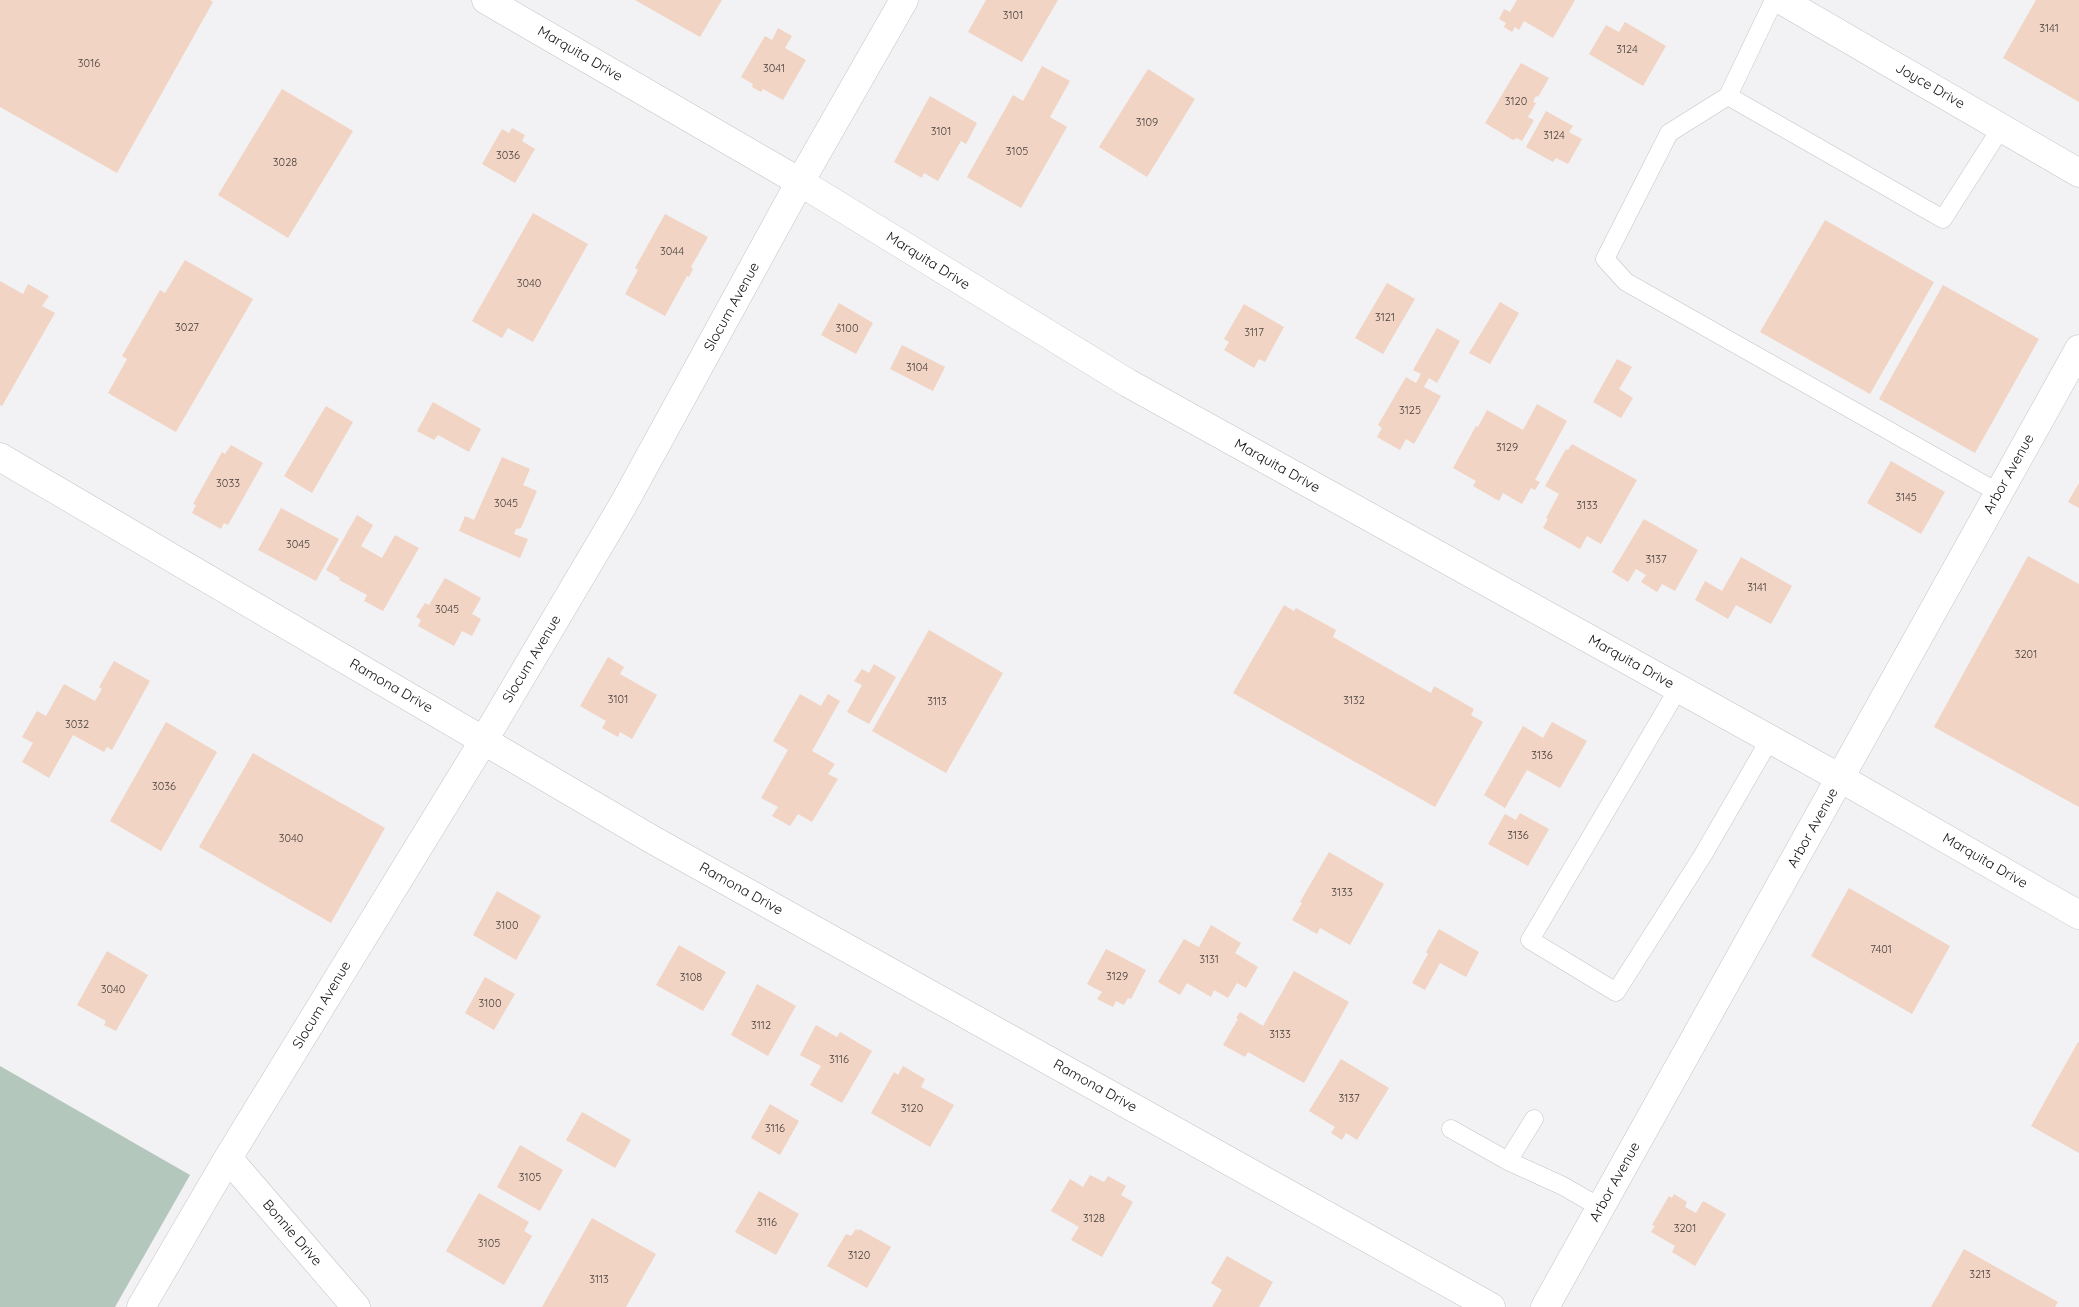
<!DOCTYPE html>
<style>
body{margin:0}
canvas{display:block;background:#f2f1f4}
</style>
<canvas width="2079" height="1307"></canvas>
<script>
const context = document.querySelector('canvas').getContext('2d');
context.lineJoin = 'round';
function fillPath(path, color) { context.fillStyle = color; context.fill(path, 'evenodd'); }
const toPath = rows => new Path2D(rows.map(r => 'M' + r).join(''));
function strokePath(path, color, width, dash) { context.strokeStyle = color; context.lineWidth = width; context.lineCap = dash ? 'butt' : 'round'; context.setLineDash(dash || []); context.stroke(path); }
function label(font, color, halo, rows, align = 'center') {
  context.font = font + ' Quicksand,sans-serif'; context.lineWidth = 4.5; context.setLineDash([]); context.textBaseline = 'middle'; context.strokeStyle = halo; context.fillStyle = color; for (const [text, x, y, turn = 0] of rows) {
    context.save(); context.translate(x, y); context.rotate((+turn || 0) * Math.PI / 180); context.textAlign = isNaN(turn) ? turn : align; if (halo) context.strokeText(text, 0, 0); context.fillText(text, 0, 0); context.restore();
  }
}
fillPath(toPath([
 [0,1066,190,1175,115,1307,0,1307]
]), '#b3c7bc');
fillPath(toPath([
 [0,0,210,0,213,2,117,173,0,107],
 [635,0,722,0,700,37],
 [986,0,1058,0,1022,62,968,32],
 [1517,0,1575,0,1553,38,1524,21,1519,30,1515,27,1512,32,1504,27,1506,23,1499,19,1504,9,1510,12],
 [2036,0,2079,0,2079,102,2003,58],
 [1625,22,1666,46,1643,86,1589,54,1606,25,1619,32],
 [778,28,792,36,785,48,806,60,783,100,763,89,761,92,752,87,753,84,741,77,765,36,772,40],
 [1521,63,1549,78,1538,97,1536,96,1533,102,1536,103,1528,117,1534,120,1522,141,1517,138,1513,140,1485,123],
 [1042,66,1070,81,1050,117,1067,127,1021,208,967,177,1013,95,1023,101],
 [1148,69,1195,99,1147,177,1099,147],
 [282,89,353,131,288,238,218,195],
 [930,96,977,123,966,144,961,141,938,181,924,173,922,178,894,162],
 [1546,111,1573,126,1569,132,1582,139,1568,164,1556,158,1553,162,1526,147],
 [512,128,525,135,522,141,535,149,515,183,482,164,502,129,509,133],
 [533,213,588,244,533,342,508,328,502,338,472,321],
 [665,214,708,237,691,267,693,269,689,277,687,276,665,316,625,294,638,270,635,268],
 [1825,220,1934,282,1870,394,1760,332],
 [185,260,253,299,176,432,108,393,127,359,122,356,160,290,165,293],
 [0,281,23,294,28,284,49,296,42,306,55,313,2,406,0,405],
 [1387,283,1415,299,1383,354,1355,338],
 [1943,285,2039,339,1975,453,1879,399],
 [1500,302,1519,313,1490,364,1469,353],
 [839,303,873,323,856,354,821,335],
 [1244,304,1284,327,1265,362,1259,359,1254,368,1224,350,1229,342,1224,339],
 [1437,328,1460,341,1437,383,1429,378,1424,387,1441,396,1414,444,1406,439,1400,450,1377,437,1382,428,1378,425,1406,377,1416,383,1421,374,1413,370],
 [902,345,945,367,933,391,890,369],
 [1617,359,1632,367,1619,389,1633,398,1621,418,1593,402],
 [433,402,481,429,469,452,438,435,434,440,417,431],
 [1537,404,1567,421,1535,480,1540,482,1535,490,1531,488,1522,504,1503,493,1499,501,1473,486,1476,481,1453,468,1476,426,1478,427,1487,410,1523,430],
 [326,406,353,422,312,493,284,476],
 [1572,444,1637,480,1601,544,1587,536,1580,549,1543,528,1548,519,1546,518,1559,494,1545,486,1566,449,1568,450],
 [231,445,263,463,228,525,224,523,221,529,192,513,196,505,193,504,222,452,225,454],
 [502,457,530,469,523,485,537,491,521,528,516,529,514,534,528,539,520,558,459,531,465,516,474,520],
 [1891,461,1945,492,1921,534,1867,503],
 [2079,483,2079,508,2068,502],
 [281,508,339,539,316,581,258,550],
 [357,515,373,525,361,546,382,558,395,535,419,548,383,611,364,601,367,595,339,580,340,578,326,570],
 [1644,519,1698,550,1675,591,1662,584,1657,592,1641,582,1646,575,1636,569,1628,582,1612,572],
 [2028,556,2079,584,2079,807,1934,727],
 [1741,557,1792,586,1771,624,1736,605,1728,619,1695,600,1705,581,1722,591],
 [445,578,481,598,472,614,481,619,472,636,462,631,454,646,418,626,421,620,416,617,425,603,429,605],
 [1284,605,1294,611,1296,608,1336,630,1333,637,1431,693,1434,686,1474,709,1471,715,1483,722,1435,807,1233,693],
 [929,630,1003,673,946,773,872,731],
 [608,657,624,667,620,674,657,695,632,739,620,732,618,737,602,728,606,721,580,706],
 [114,661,150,681,112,750,107,747,104,752,73,735,49,778,22,762,33,743,22,737,37,711,46,716,64,684,95,701,102,689,99,687],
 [874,664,896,677,869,724,847,712,862,685,854,681,862,669,869,673],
 [800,694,821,706,828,694,840,701,812,751,835,764,828,774,838,779,812,822,798,814,790,826,772,816,778,807,761,798,788,750,773,741],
 [166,722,217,752,161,851,110,821],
 [1552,722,1587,741,1560,788,1527,770,1505,808,1484,795,1523,726,1543,738],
 [253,753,385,828,331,923,199,847],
 [1520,813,1549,829,1528,866,1488,844,1505,814,1516,820],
 [1329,852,1384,884,1350,945,1320,928,1317,934,1292,920,1302,903,1300,902],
 [1849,888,1950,946,1912,1014,1811,956],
 [497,891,541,916,516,960,473,935],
 [1211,925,1241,943,1235,953,1258,967,1246,988,1237,983,1228,998,1214,990,1211,997,1187,983,1180,995,1158,982,1184,939,1199,947],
 [1439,929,1479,952,1466,977,1440,963,1425,990,1412,983,1428,954,1426,952],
 [679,945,726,972,703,1011,656,985],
 [1106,949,1146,970,1131,999,1128,998,1124,1005,1116,1001,1113,1007,1097,999,1102,992,1087,984],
 [107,951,148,975,116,1031,104,1025,106,1021,77,1005],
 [1294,971,1349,1002,1304,1083,1248,1052,1245,1057,1223,1045,1238,1019,1236,1018,1240,1012,1263,1026],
 [485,977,515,994,494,1030,465,1013],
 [757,984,796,1006,768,1056,731,1035],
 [816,1025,837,1037,840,1032,872,1051,842,1103,810,1085,821,1066,800,1055],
 [2078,1042,2079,1043,2079,1153,2031,1126],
 [1341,1059,1389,1088,1357,1140,1346,1133,1342,1140,1331,1133,1335,1127,1309,1111],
 [903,1066,925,1079,921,1087,954,1105,930,1147,871,1113,894,1072,898,1075],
 [770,1104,799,1121,780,1155,751,1138],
 [582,1112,631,1140,615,1168,566,1140],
 [520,1145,563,1170,540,1211,497,1187],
 [1090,1175,1104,1182,1108,1176,1126,1186,1121,1195,1133,1202,1102,1257,1071,1240,1079,1227,1051,1211,1070,1179,1083,1187],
 [759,1191,799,1214,776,1255,735,1232],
 [479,1193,529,1222,524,1231,532,1236,504,1285,446,1251],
 [1674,1194,1687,1202,1685,1207,1696,1213,1703,1201,1726,1214,1695,1266,1672,1252,1675,1246,1651,1232,1655,1226,1652,1225,1669,1196,1672,1198],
 [592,1218,656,1254,626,1307,542,1307],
 [856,1229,858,1231,859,1229,891,1247,867,1288,827,1266,846,1234,851,1236],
 [1964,1249,2058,1302,2055,1307,1931,1307],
 [1227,1256,1273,1282,1259,1307,1212,1307,1222,1290,1211,1283]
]), '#f1d4c3');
const service = toPath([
 [1774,0,1728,96,1943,219,2001,128],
 [1728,96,1669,133,1605,259,1626,282,1999,493],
 [1678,689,1530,940,1616,992,1703,855,1770,739],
 [1534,1119,1508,1161,1563,1186,1601,1208],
 [1451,1129,1508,1161]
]);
const minor = toPath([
 [486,0,800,182,1128,383,1840,778,2079,915],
 [1781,0,2079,173],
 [0,457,653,840,1491,1307],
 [228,1158,356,1307],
 [141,1307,228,1158,484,740,623,505,800,182,904,0],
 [1545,1307,2079,349]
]);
strokePath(service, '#c4c3c6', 19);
strokePath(minor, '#c4c3c6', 29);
strokePath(service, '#fff', 18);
strokePath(minor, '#fff', 28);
label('11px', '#48403d', null, [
 ["3101",1013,16],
 ["3141",2049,29],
 ["3124",1627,50],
 ["3016",89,64],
 ["3041",774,69],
 ["3120",1516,102],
 ["3109",1147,123],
 ["3101",941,132],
 ["3124",1554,136],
 ["3105",1017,152],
 ["3036",508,156],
 ["3028",285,163],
 ["3044",672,252],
 ["3040",529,284],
 ["3121",1385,318],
 ["3027",187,328],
 ["3100",847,329],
 ["3117",1254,333],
 ["3104",917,368],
 ["3125",1410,411],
 ["3129",1507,448],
 ["3033",228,484],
 ["3145",1906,498],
 ["3045",506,504],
 ["3133",1587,506],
 ["3045",298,545],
 ["3137",1656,560],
 ["3141",1757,588],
 ["3045",447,610],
 ["3201",2026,655],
 ["3101",618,700],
 ["3132",1354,701],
 ["3113",937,702],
 ["3032",77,725],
 ["3136",1542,756],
 ["3036",164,787],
 ["3136",1518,836],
 ["3040",291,839],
 ["3133",1342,893],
 ["3100",507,926],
 ["7401",1881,950],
 ["3131",1209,960],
 ["3129",1117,977],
 ["3108",691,978],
 ["3040",113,990],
 ["3100",490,1004],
 ["3112",761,1026],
 ["3133",1280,1035],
 ["3116",839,1060],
 ["3137",1349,1099],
 ["3120",912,1109],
 ["3116",775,1129],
 ["3105",530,1178],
 ["3128",1094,1219],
 ["3116",767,1223],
 ["3201",1685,1229],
 ["3105",489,1244],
 ["3120",859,1256],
 ["3213",1980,1275],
 ["3113",599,1280]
]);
label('14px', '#0f0f10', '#fff', [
 ["Marquita Drive",580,54,30],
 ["Joyce Drive",1930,86,30],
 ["Marquita Drive",928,261,32],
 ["Slocum Avenue",732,307,-61],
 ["Marquita Drive",1277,466,29],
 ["Arbor Avenue",2009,474,-61],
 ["Slocum Avenue",532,659,-59],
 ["Marquita Drive",1631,662,29],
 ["Ramona Drive",391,686,30],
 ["Arbor Avenue",1813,828,-61],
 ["Marquita Drive",1985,861,30],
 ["Ramona Drive",741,889,29],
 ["Slocum Avenue",322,1005,-59],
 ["Ramona Drive",1095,1086,29],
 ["Arbor Avenue",1615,1182,-61],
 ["Bonnie Drive",292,1233,49]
]);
</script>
